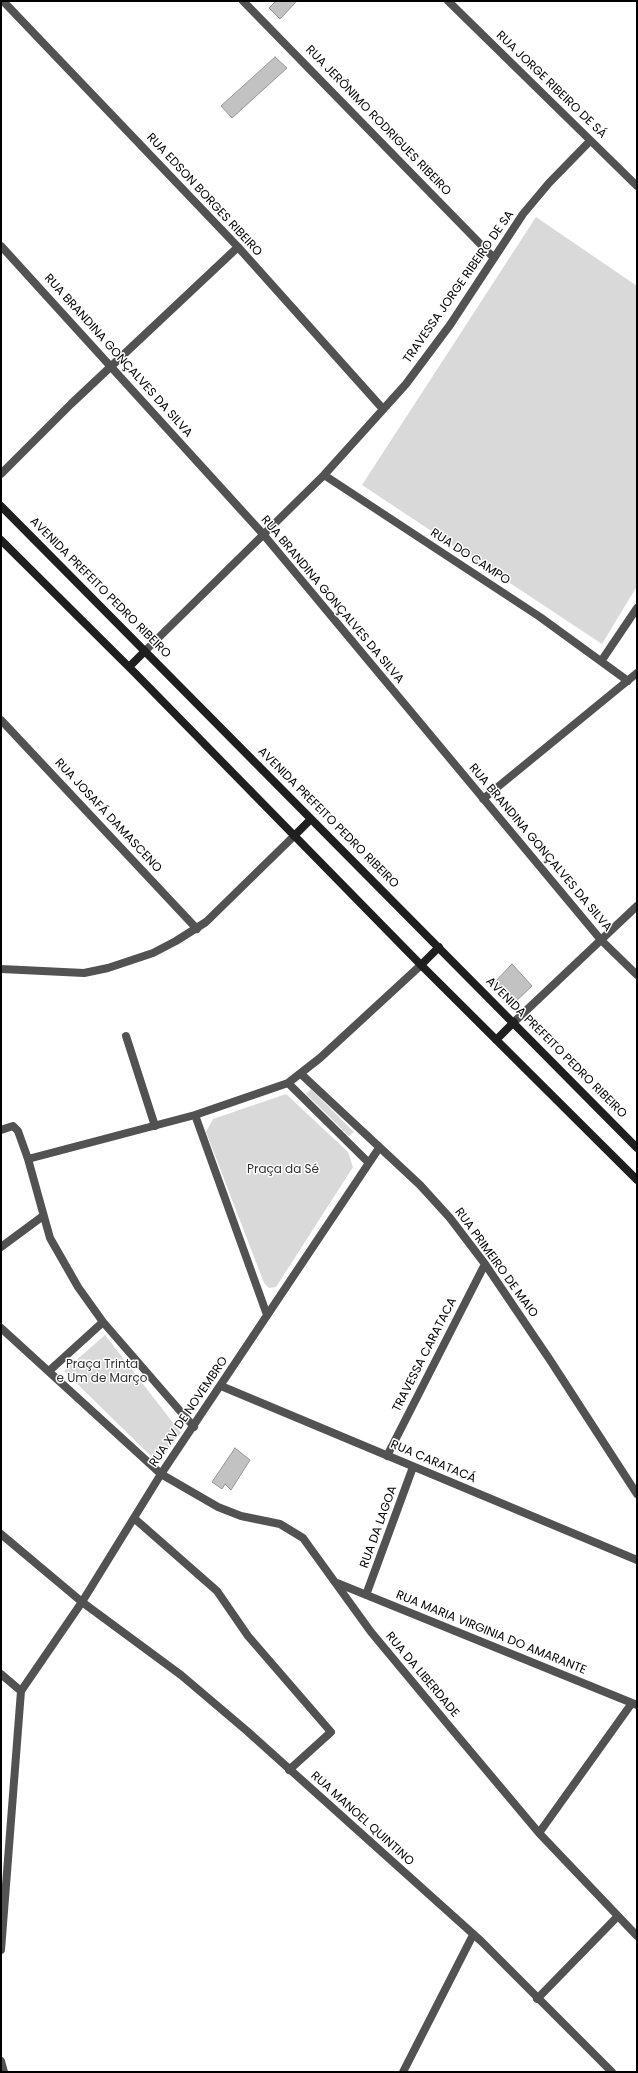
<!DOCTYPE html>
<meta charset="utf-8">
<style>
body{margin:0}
#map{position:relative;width:638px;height:2073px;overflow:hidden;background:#fff;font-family:Poppins,sans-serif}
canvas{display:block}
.frame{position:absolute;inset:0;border:2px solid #000;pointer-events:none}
</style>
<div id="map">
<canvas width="638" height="2073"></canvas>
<div class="frame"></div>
</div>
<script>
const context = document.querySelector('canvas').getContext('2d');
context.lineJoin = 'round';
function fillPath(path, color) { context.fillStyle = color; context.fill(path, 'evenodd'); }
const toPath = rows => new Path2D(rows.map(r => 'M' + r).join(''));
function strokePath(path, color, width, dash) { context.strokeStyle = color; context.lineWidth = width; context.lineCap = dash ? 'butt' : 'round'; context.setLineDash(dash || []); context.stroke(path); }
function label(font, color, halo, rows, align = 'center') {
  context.font = font + ' Poppins,sans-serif'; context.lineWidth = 3; context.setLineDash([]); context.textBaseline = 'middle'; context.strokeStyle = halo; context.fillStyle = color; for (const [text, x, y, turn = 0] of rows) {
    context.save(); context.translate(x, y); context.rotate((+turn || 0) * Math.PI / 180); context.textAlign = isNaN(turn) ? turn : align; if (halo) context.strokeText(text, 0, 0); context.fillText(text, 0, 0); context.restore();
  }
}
fillPath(toPath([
 [536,217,637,286,637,586,602,644,362,485],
 [311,1089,354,1132,349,1136,306,1094],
 [286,1094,348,1152,353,1167,276,1287,269,1288,264,1283,206,1132,213,1119],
 [105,1335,181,1433,156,1461,64,1371]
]), '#d9d9d9');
const building = toPath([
 [276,1,297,1,280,19,269,8,276,1],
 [275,57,287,68,232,118,221,106,275,57],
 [512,964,532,986,513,1004,493,984,512,964],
 [235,1448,250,1460,231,1490,225,1484,222,1489,212,1482,235,1448]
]);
fillPath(building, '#c2c2c2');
strokePath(building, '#969696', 1);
strokePath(toPath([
 [126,1036,155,1126]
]), '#525252', 8);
strokePath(toPath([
 [3,1,238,247,383,409],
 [243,1,494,258],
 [448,1,637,186],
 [1,246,263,534,601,940,637,975],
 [1,474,71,404,238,247],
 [324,475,540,617,628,681],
 [145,651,324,475,406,384,450,325,523,214,549,183,590,141],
 [602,660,637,608],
 [1,720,197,929],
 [483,799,637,673],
 [1,969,84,973,108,968,153,953,176,941,206,922,294,836],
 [514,1022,637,906],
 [301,1074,420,1185,450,1218,485,1264,550,1360,637,1494],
 [288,1083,369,1163],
 [195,1115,267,1315],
 [1,1130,13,1126,18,1131,28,1159,50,1238,78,1287,103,1322,194,1427],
 [28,1159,195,1115,288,1083,320,1058,421,965],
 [1,1247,43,1216],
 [1,1328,161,1474,218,1507,241,1516,280,1524,303,1538,371,1632,445,1721,539,1833,637,1936],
 [49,1371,103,1322],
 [221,1386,637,1560],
 [387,1456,485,1264],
 [135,1519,217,1591,248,1636,331,1732,289,1770],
 [1,1534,82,1602,181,1675,247,1731,481,1941,612,2072],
 [337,1583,637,1705],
 [366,1595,413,1467],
 [1,1674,21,1691],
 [539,1833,632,1703],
 [1,1950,21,1691,82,1602,161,1474,379,1148],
 [537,1999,617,1917],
 [1,2061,4,2072],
 [403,2072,473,1935]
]), '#525252', 8);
strokePath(toPath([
 [1,506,637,1148],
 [1,540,133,671,421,965,637,1180],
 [129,667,145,651],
 [294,836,311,819],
 [421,965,439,947],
 [496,1040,514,1022]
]), '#1f1f1f', 8);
label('12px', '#000', '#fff', [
 ["RUA JORGE RIBEIRO DE SÁ",551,85,44],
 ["RUA JERÔNIMO RODRIGUES RIBEIRO",378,121,46],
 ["RUA EDSON BORGES RIBEIRO",204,195,47],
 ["TRAVESSA JORGE RIBEIRO DE SA",459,287,-55],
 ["RUA BRANDINA GONÇALVES DA SILVA",118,356,48],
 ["RUA DO CAMPO",470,557,33],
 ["AVENIDA PREFEITO PEDRO RIBEIRO",100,588,45],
 ["RUA BRANDINA GONÇALVES DA SILVA",332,600,50],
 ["RUA JOSAFÁ DAMASCENO",108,816,47],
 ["AVENIDA PREFEITO PEDRO RIBEIRO",328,818,45],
 ["RUA BRANDINA GONÇALVES DA SILVA",540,848,50],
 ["AVENIDA PREFEITO PEDRO RIBEIRO",556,1048,45],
 ["RUA PRIMEIRO DE MAIO",496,1263,54],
 ["TRAVESSA CARATACA",425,1355,-63],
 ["RUA XV DE NOVEMBRO",189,1412,-56],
 ["RUA CARATACÁ",433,1462,23],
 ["RUA DA LAGOA",379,1527,-70],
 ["RUA MARIA VIRGINIA DO AMARANTE",491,1633,22],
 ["RUA DA LIBERDADE",422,1675,50],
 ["RUA MANOEL QUINTINO",362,1819,42]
]);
label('12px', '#303030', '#fff', [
 ["Praça da Sé",283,1170],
 ["Praça Trinta",102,1365],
 ["e Um de Março",102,1379]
]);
</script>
